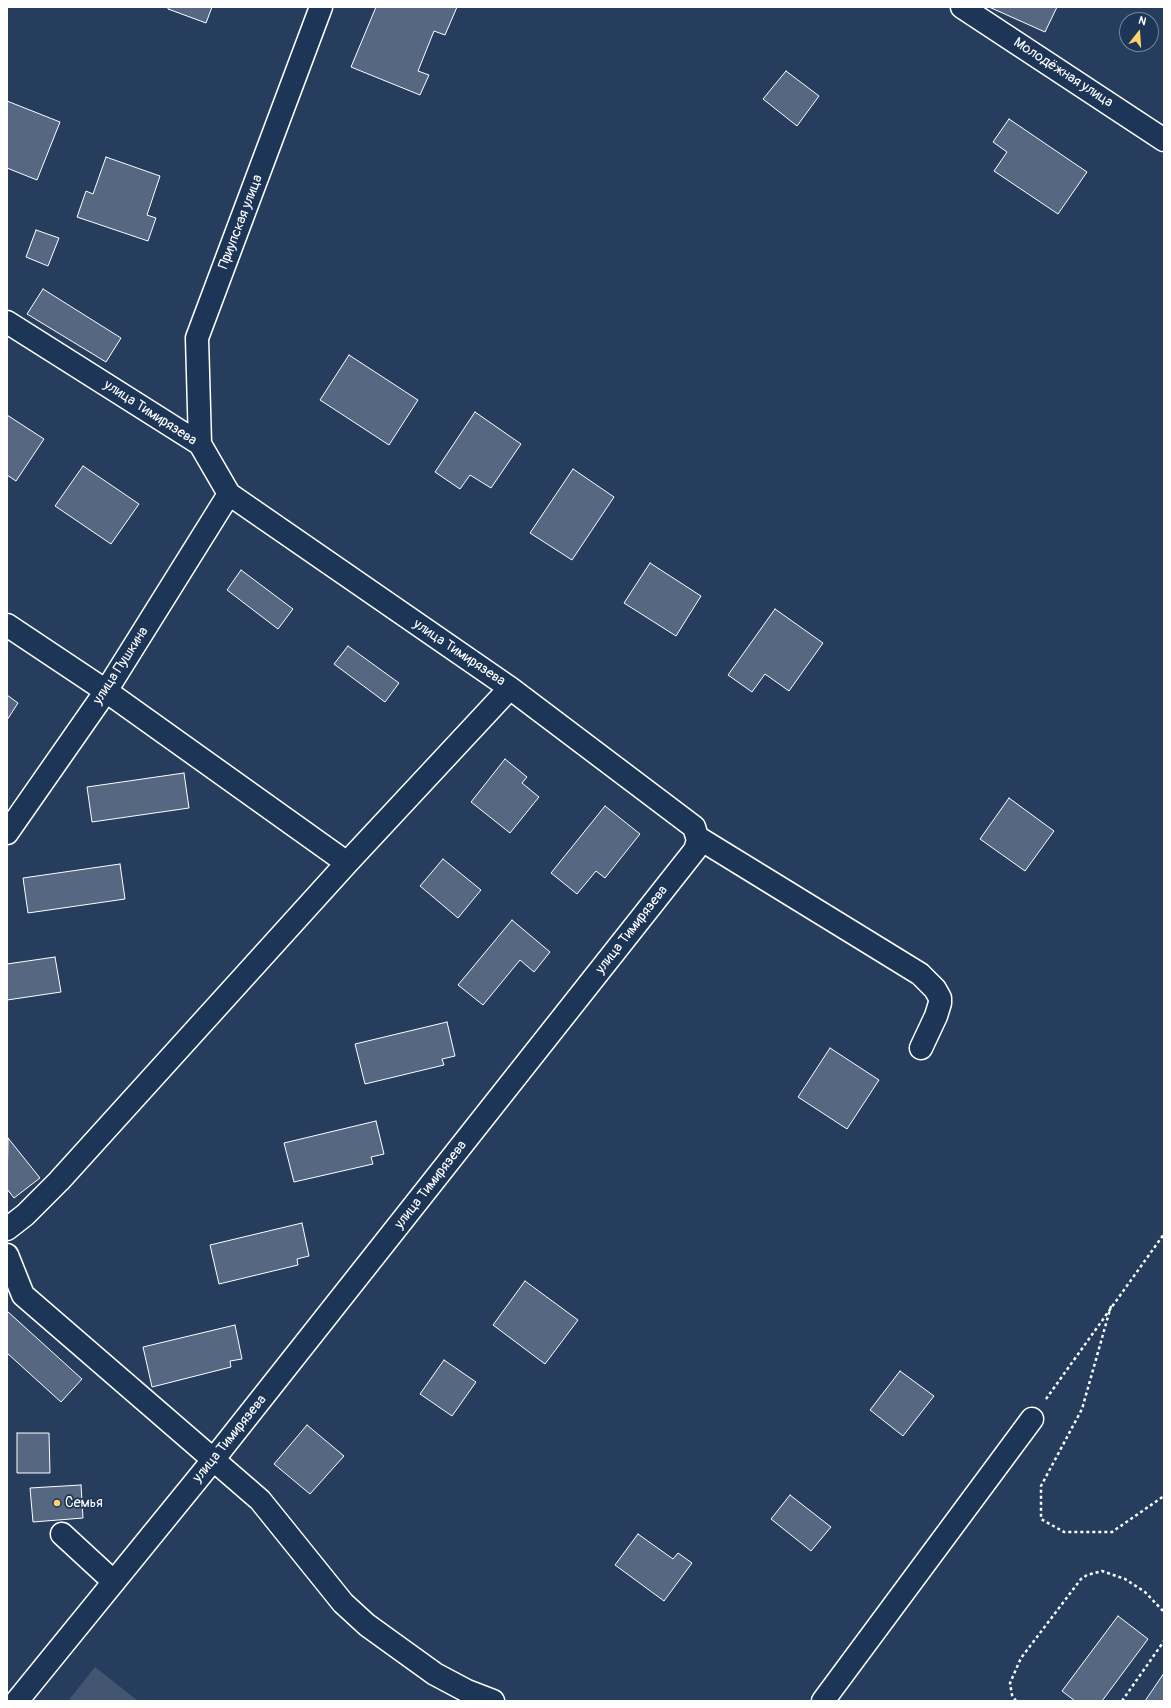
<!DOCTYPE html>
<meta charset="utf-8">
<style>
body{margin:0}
#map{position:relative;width:1171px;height:1708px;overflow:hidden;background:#263d5e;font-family:Pangolin,sans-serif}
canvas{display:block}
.frame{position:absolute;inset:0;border:8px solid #fff;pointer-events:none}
.north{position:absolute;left:1119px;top:12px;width:40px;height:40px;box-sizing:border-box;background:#1d3557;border:1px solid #77869a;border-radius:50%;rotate:17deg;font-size:11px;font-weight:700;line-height:16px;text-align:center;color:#fff}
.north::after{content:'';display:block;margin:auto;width:14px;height:18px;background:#ffd166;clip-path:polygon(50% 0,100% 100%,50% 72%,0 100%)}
</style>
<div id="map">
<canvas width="1171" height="1708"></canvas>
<div class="frame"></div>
<div class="north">N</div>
</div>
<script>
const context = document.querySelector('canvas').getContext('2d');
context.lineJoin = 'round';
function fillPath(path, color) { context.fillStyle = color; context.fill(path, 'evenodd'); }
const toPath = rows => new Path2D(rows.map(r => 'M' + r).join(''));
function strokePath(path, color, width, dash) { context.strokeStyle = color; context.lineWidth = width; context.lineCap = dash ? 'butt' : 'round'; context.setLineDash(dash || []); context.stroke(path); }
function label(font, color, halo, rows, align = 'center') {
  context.font = font + ' Pangolin,sans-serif'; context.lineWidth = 3.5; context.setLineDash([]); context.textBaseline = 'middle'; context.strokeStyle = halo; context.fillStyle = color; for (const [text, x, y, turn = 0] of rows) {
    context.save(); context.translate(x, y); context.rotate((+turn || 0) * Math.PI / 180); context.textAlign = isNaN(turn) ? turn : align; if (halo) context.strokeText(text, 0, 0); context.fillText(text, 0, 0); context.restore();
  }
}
fillPath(toPath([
 [95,1667,138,1701,68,1701]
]), '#425672');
const building = toPath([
 [168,7,212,7,206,23,168,9,168,7],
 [376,7,457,7,445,35,434,31,418,71,429,75,420,95,351,67,376,7],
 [989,7,1057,7,1045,32,989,7],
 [786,71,819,96,797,126,763,99,786,71],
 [7,101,60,122,37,180,7,168,7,101],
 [1009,119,1087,172,1058,214,994,171,1007,152,993,142,1009,119],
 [106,157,160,176,147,215,156,218,148,241,77,217,86,191,93,194,106,157],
 [36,230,59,238,48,266,26,257,36,230],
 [43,289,121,338,106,362,27,314,43,289],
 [349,355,418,400,389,445,320,400,349,355],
 [475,412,521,444,491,488,470,475,460,489,435,472,475,412],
 [7,415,44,439,16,481,7,475,7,415],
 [83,466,139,504,111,544,55,506,83,466],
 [573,469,614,497,572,560,530,533,573,469],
 [650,563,701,596,676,636,624,603,650,563],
 [241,570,293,609,278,629,227,590,241,570],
 [775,609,823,643,789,691,765,674,752,692,728,675,775,609],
 [348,646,399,683,385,702,334,664,348,646],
 [7,695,18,703,7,720,7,695],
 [505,759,527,777,522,783,539,797,510,833,471,802,505,759],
 [184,773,189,808,92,822,87,787,184,773],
 [1009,798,1054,831,1025,871,980,839,1009,798],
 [605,806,640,834,605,878,596,871,577,894,551,873,605,806],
 [443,859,481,890,458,918,420,886,443,859],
 [120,864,125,899,28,913,23,878,120,864],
 [512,920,550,952,534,972,520,960,483,1005,458,985,512,920],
 [55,957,61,992,7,1000,7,964,55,957],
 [447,1022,455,1056,442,1059,444,1065,365,1084,355,1044,447,1022],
 [830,1048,879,1080,847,1129,798,1097,830,1048],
 [376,1121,384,1154,371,1157,373,1164,294,1182,284,1143,376,1121],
 [8,1138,40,1178,14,1198,7,1189,8,1138],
 [302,1223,309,1256,297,1259,298,1265,219,1284,210,1245,302,1223],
 [525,1281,578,1320,545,1364,493,1325,525,1281],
 [7,1311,82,1379,61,1402,7,1353,7,1311],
 [235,1325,242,1359,230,1361,231,1367,152,1387,143,1347,235,1325],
 [444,1360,476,1382,452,1416,420,1394,444,1360],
 [900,1371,934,1396,903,1436,870,1410,900,1371],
 [307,1425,344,1456,310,1494,274,1464,307,1425],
 [17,1433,49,1433,50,1473,17,1473,17,1433],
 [81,1485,83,1518,33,1522,30,1488,81,1485],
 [790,1495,831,1527,811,1551,771,1519,790,1495],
 [638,1534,673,1559,678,1553,692,1563,664,1601,615,1565,638,1534],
 [1118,1616,1148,1639,1102,1701,1075,1701,1062,1691,1118,1616],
 [1164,1673,1164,1701,1145,1701,1164,1673]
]);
fillPath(building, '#556781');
strokePath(building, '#fff', 1);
const minor = toPath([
 [962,7,1164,140],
 [7,322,200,444,229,494,510,688,694,827,698,840,695,850,213,1460,17,1701],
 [200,444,197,338,321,7],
 [7,625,106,691,347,863],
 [7,833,106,691,229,494],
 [697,837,920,974,935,989,940,998,940,1003,936,1016,921,1048],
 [7,1229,25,1215,59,1181,347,863,510,688],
 [7,1255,23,1295,260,1500,343,1603,367,1625,435,1674,467,1691,493,1701],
 [62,1534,114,1582],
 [823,1701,1032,1419]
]);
strokePath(minor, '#fff', 25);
strokePath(toPath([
 [1111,1306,1082,1409,1041,1486,1041,1519,1064,1532,1112,1532,1164,1496],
 [1046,1399,1164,1234],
 [1016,1701,1012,1695,1010,1683,1021,1658,1081,1579,1087,1575,1102,1571,1125,1579,1145,1592,1164,1612],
 [1122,1701,1164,1641]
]), '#fff', 2.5, [3, 3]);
strokePath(minor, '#1d3557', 22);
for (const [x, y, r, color] of [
 [57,1503,4,"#ffd166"]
]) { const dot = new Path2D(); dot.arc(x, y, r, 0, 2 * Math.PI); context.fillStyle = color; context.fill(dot); strokePath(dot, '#1d3557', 1.5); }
label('14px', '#fff', '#1d3557', [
 ["Молодёжная улица",1063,73,33],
 ["Приупская улица",241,222,-69],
 ["улица Тимирязева",150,413,33],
 ["улица Тимирязева",459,653,34],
 ["улица Пушкина",121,666,-57],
 ["улица Тимирязева",632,930,-52],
 ["улица Тимирязева",431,1185,-52],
 ["улица Тимирязева",230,1439,-51]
]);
label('14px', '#fff', '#1d3557', [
 ["Семья",65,1503]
], 'left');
</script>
